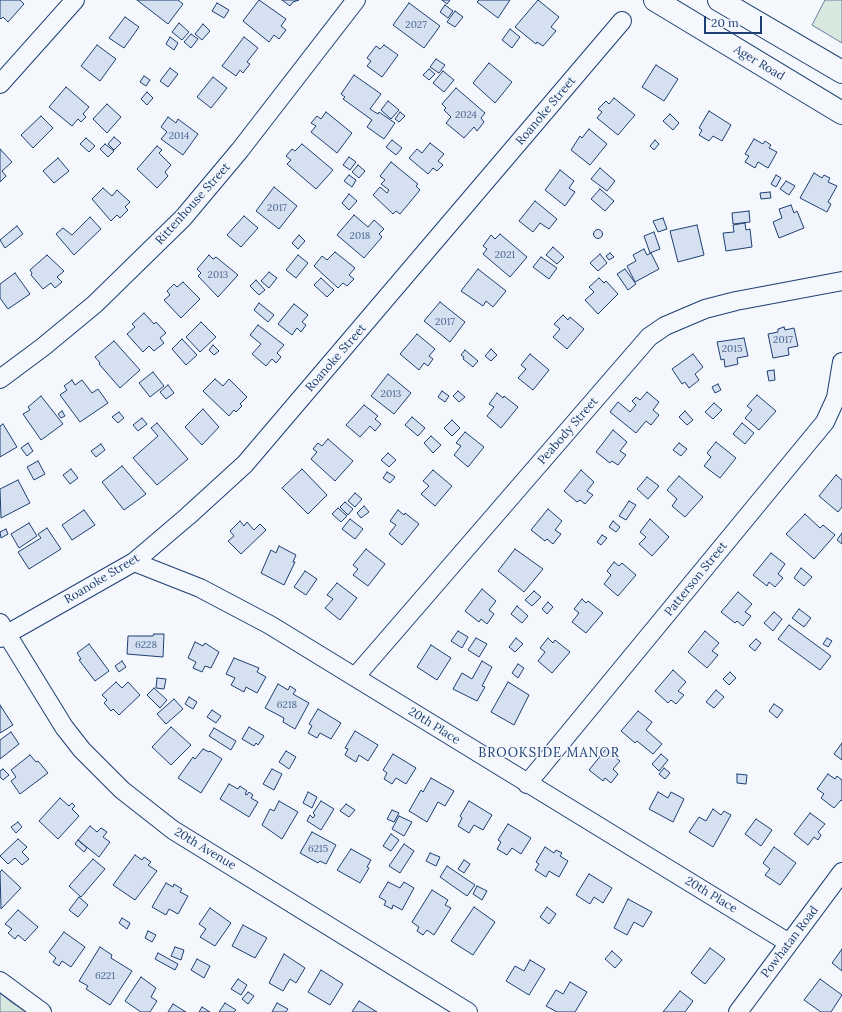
<!DOCTYPE html>
<style>
body{margin:0}
#map{position:relative;width:842px;height:1012px;overflow:hidden;background:#f4f7fb;font-family:Lora,serif}
canvas{display:block}
.scale{position:absolute;left:704px;top:16px;width:58px;height:18px;box-sizing:border-box;border:2px solid #1d3f73;border-top:0;padding-left:5px;font-size:12px;line-height:14px;white-space:nowrap;color:#1d3f73;-webkit-text-stroke:3px #f4f7fb;paint-order:stroke}
</style>
<div id="map">
<canvas width="842" height="1012"></canvas>
<div class="scale">20 m</div>
</div>
<script>
const context = document.querySelector('canvas').getContext('2d');
context.lineJoin = 'round';
function fillPath(path, color) { context.fillStyle = color; context.fill(path, 'evenodd'); }
const toPath = rows => new Path2D(rows.map(r => 'M' + r).join(''));
function strokePath(path, color, width, dash) { context.strokeStyle = color; context.lineWidth = width; context.lineCap = dash ? 'butt' : 'round'; context.setLineDash(dash || []); context.stroke(path); }
function label(font, color, halo, rows, align = 'center') {
  context.font = font + ' Lora,serif'; context.lineWidth = 3; context.setLineDash([]); context.textBaseline = 'middle'; context.strokeStyle = halo; context.fillStyle = color; for (const [text, x, y, turn = 0] of rows) {
    context.save(); context.translate(x, y); context.rotate((+turn || 0) * Math.PI / 180); context.textAlign = isNaN(turn) ? turn : align; if (halo) context.strokeText(text, 0, 0); context.fillText(text, 0, 0); context.restore();
  }
}
const green = toPath([
 [825,0,842,0,842,43,812,25,825,0],
 [0,993,11,1002,26,1012,0,1012,0,993]
]);
fillPath(green, '#d7e8df');
strokePath(green, '#687fa3', 1);
const building = toPath([
 [0,0,20,0,24,4,8,22,3,17,1,19,0,18,0,0],
 [137,0,178,0,183,4,168,24,137,0],
 [259,0,286,19,281,26,286,30,279,39,274,35,269,42,243,21,259,0],
 [282,0,299,0,293,2,290,6,282,0],
 [442,0,450,0,447,4,442,0],
 [479,0,510,0,498,18,477,2,479,0],
 [538,0,559,17,551,27,556,31,543,46,537,42,536,44,515,27,538,0],
 [217,3,229,10,224,18,212,11,217,3],
 [409,3,440,26,424,48,393,25,409,3],
 [445,5,453,11,448,18,440,12,445,5],
 [455,11,463,17,455,27,447,22,455,11],
 [125,17,139,27,124,48,109,38,125,17],
 [179,23,189,32,182,40,172,32,179,23],
 [203,24,210,31,202,40,195,34,203,24],
 [510,29,520,37,512,48,502,40,510,29],
 [191,34,198,39,191,48,184,42,191,34],
 [170,37,178,43,174,50,166,44,170,37],
 [244,37,258,48,247,62,250,64,243,73,240,70,236,76,222,66,244,37],
 [97,45,116,59,100,81,81,66,97,45],
 [384,45,398,55,382,77,367,66,371,61,367,58,376,46,380,49,384,45],
 [436,59,445,65,439,73,430,67,436,59],
 [489,63,512,82,495,103,473,83,489,63],
 [656,65,678,79,664,101,642,87,656,65],
 [170,68,178,74,168,87,160,81,170,68],
 [429,69,435,74,429,80,423,75,429,69],
 [443,71,454,80,444,92,433,83,443,71],
 [354,75,381,94,370,109,378,114,379,112,395,123,384,139,367,127,372,120,343,99,345,97,341,94,354,75],
 [144,76,150,80,146,86,140,82,144,76],
 [213,77,227,88,211,108,197,97,213,77],
 [66,87,89,107,83,114,86,117,81,122,78,119,72,126,49,107,66,87],
 [456,88,485,113,481,118,484,122,477,131,474,127,464,138,446,123,451,117,444,110,446,108,442,104,456,88],
 [147,92,153,98,147,105,141,99,147,92],
 [614,98,635,115,618,135,597,118,602,112,598,109,606,101,609,104,614,98],
 [388,101,399,110,391,119,381,110,388,101],
 [107,104,121,117,107,133,93,119,107,104],
 [709,111,731,125,722,141,713,136,709,141,699,135,702,130,699,128,709,111],
 [326,112,352,133,337,153,311,132,316,126,311,123,317,116,321,119,326,112],
 [400,112,405,116,399,122,395,119,400,112],
 [670,114,679,123,673,130,663,121,670,114],
 [41,116,53,128,33,148,21,135,41,116],
 [168,117,176,123,178,119,198,134,183,155,161,139,167,132,161,127,168,117],
 [589,129,607,144,590,165,571,150,580,136,582,138,589,129],
 [114,137,121,143,114,150,108,144,114,137],
 [86,138,95,146,89,152,80,144,86,138],
 [754,139,763,144,765,141,771,145,769,148,777,152,768,168,758,162,755,168,745,162,749,156,745,154,754,139],
 [392,140,402,148,396,155,386,147,392,140],
 [655,140,659,144,654,150,650,146,655,140],
 [430,143,444,154,438,161,443,165,437,171,433,168,428,174,409,158,417,149,422,153,430,143],
 [105,144,114,151,108,157,100,149,105,144],
 [302,144,333,170,316,189,287,164,291,160,286,156,292,149,295,151,302,144],
 [157,146,162,150,159,153,171,165,165,172,168,176,157,188,137,169,157,146],
 [0,149,12,162,2,171,6,176,0,182,0,149],
 [349,157,356,162,350,170,343,165,349,157],
 [58,158,69,171,54,183,43,171,58,158],
 [391,162,418,184,416,186,420,190,400,214,396,211,393,214,373,195,380,187,387,193,389,190,381,184,385,180,380,176,391,162],
 [358,165,365,171,359,178,352,172,358,165],
 [600,168,615,181,607,191,591,179,600,168],
 [560,170,574,181,569,188,575,192,565,206,545,190,560,170],
 [814,173,822,178,824,175,830,178,828,182,837,186,828,202,831,204,827,212,800,198,814,173],
 [349,175,356,180,352,187,344,181,349,175],
 [776,175,781,178,776,187,771,184,776,175],
 [786,181,795,186,789,195,780,189,786,181],
 [274,187,297,206,279,229,256,211,274,187],
 [103,188,112,196,117,190,130,202,125,207,128,210,120,218,117,215,111,221,92,199,103,188],
 [600,189,614,201,605,211,591,199,600,189],
 [770,192,771,198,761,199,760,193,770,192],
 [349,194,357,201,349,210,342,203,349,194],
 [535,201,557,219,549,229,540,223,533,232,519,221,535,201],
 [791,205,794,213,797,211,804,228,779,238,773,222,782,218,779,209,791,205],
 [749,211,750,222,733,224,732,213,749,211],
 [354,215,368,227,374,220,384,229,379,234,382,237,364,258,337,235,354,215],
 [244,216,258,228,241,247,227,235,244,216],
 [90,217,101,229,74,255,56,234,63,228,72,235,90,217],
 [663,218,667,229,658,232,653,221,663,218],
 [745,223,746,230,750,229,752,247,726,251,723,233,734,232,733,225,745,223],
 [697,225,704,255,678,262,670,231,697,225],
 [17,226,23,234,5,248,0,240,17,226],
 '593.5 234a4.5 4.5 0 1 1 9 0a4.5 4.5 0 1 1-9 0Z',
 [654,232,660,249,650,253,644,236,654,232],
 [500,234,527,257,510,277,483,254,487,249,483,246,491,235,495,239,500,234],
 [299,235,305,241,298,249,292,243,299,235],
 [553,247,564,257,557,264,546,255,553,247],
 [644,249,647,255,651,253,659,269,635,282,627,266,636,261,633,255,644,249],
 [335,252,355,268,349,275,354,279,347,286,343,283,338,288,314,266,322,256,327,260,335,252],
 [610,253,614,257,609,260,606,256,610,253],
 [600,254,607,263,598,271,590,263,600,254],
 [47,255,64,271,57,277,62,282,55,288,51,283,43,289,31,275,32,273,30,270,47,255],
 [209,255,213,259,216,257,238,275,218,297,198,276,201,273,197,269,209,255],
 [298,255,308,263,296,278,286,270,298,255],
 [541,257,557,268,549,279,533,267,541,257],
 [478,269,506,291,493,307,486,301,483,306,461,291,478,269],
 [625,269,636,284,628,290,617,274,625,269],
 [269,272,277,278,269,288,261,281,269,272],
 [15,273,30,294,8,309,0,298,0,284,15,273],
 [321,278,334,290,327,297,314,285,321,278],
 [599,278,604,283,606,281,618,294,598,314,585,300,594,292,589,287,599,278],
 [256,280,265,290,259,295,250,286,256,280],
 [183,282,200,299,181,318,164,300,170,295,167,291,174,284,177,287,183,282],
 [440,302,465,322,450,342,424,321,440,302],
 [259,303,274,315,268,322,254,310,259,303],
 [294,304,308,315,302,322,306,325,301,332,297,328,292,335,278,324,294,304],
 [144,313,154,324,156,322,166,333,160,338,164,343,154,351,149,346,143,352,127,334,135,327,132,324,144,313],
 [563,315,568,320,570,317,584,329,567,349,553,337,560,329,554,324,563,315],
 [201,322,216,337,200,352,186,337,201,322],
 [258,325,284,345,277,353,281,357,276,363,272,359,266,366,252,354,261,344,250,335,258,325],
 [784,327,785,330,794,328,798,346,788,348,789,355,773,358,768,334,778,332,778,329,784,327],
 [417,334,435,349,429,356,433,359,428,366,424,363,419,370,400,354,417,334],
 [744,338,748,356,737,358,738,364,725,367,724,359,721,360,717,342,744,338],
 [182,339,197,355,186,365,172,349,182,339],
 [114,341,140,370,120,388,99,364,100,363,95,357,114,341],
 [213,345,219,351,214,355,209,350,213,345],
 [491,349,497,355,491,361,485,356,491,349],
 [465,350,478,361,473,367,463,359,464,357,461,355,465,350],
 [530,354,549,370,533,390,518,378,526,369,521,365,530,354],
 [693,354,703,367,695,374,699,380,689,388,685,382,682,384,672,369,693,354],
 [774,370,775,380,769,381,767,371,774,370],
 [153,372,164,386,150,397,139,383,153,372],
 [388,374,411,393,394,414,371,396,388,374],
 [215,379,223,386,229,379,247,397,240,404,242,406,236,412,234,410,229,416,203,391,215,379],
 [72,380,75,385,82,380,92,393,98,389,108,403,80,422,60,395,67,390,64,386,72,380],
 [718,384,721,390,715,393,712,387,718,384],
 [168,385,174,393,166,399,160,392,168,385],
 [442,391,449,396,445,402,438,397,442,391],
 [458,391,465,397,459,402,453,396,458,391],
 [647,392,659,402,653,410,659,415,651,425,646,421,636,433,610,412,618,402,630,412,636,405,632,401,636,397,640,400,647,392],
 [497,393,503,398,504,396,518,407,501,428,487,416,494,407,489,404,497,393],
 [757,395,776,411,759,430,745,418,752,410,747,406,757,395],
 [41,396,63,424,41,440,23,414,30,410,28,407,41,396],
 [714,403,722,410,713,419,705,412,714,403],
 [364,405,378,416,375,419,381,424,375,431,370,426,360,437,346,425,364,405],
 [203,409,219,427,202,445,185,427,203,409],
 [62,411,65,416,61,418,58,414,62,411],
 [685,411,693,420,687,425,679,417,685,411],
 [119,412,124,418,118,423,112,417,119,412],
 [412,417,425,428,418,436,405,425,412,417],
 [142,418,147,424,138,431,133,425,142,418],
 [452,420,460,428,452,436,444,428,452,420],
 [157,423,188,459,157,485,133,458,158,436,151,428,157,423],
 [742,423,754,433,745,444,733,434,742,423],
 [3,424,17,447,0,457,0,426,3,424],
 [613,430,627,442,620,451,626,455,618,465,612,461,610,463,596,452,613,430],
 [465,432,484,447,468,467,454,455,461,446,456,443,465,432],
 [431,436,441,445,433,453,424,443,431,436],
 [328,439,353,461,335,481,311,459,317,452,313,449,318,443,322,446,328,439],
 [716,442,736,458,720,478,704,466,711,457,707,453,716,442],
 [28,443,33,451,27,456,21,448,28,443],
 [679,443,687,449,681,456,673,450,679,443],
 [101,444,105,450,96,457,91,451,101,444],
 [388,453,396,460,389,467,381,460,388,453],
 [38,461,45,474,34,480,27,467,38,461],
 [122,466,146,494,124,510,102,482,122,466],
 [71,469,78,478,70,484,63,475,71,469],
 [302,469,327,495,308,514,282,488,302,469],
 [433,470,452,486,435,506,421,494,429,486,423,481,433,470],
 [581,470,594,482,587,491,593,495,585,504,580,500,577,502,564,491,581,470],
 [387,472,395,477,390,483,383,478,387,472],
 [836,475,842,480,842,507,838,512,819,496,836,475],
 [679,476,703,497,685,517,672,506,677,499,667,490,679,476],
 [647,477,659,486,648,499,637,489,647,477],
 [18,480,30,503,1,518,0,489,18,480],
 [355,493,362,499,355,507,348,501,355,493],
 [629,501,636,505,626,520,619,516,629,501],
 [345,502,353,509,348,515,340,507,345,502],
 [364,506,369,512,361,518,357,513,364,506],
 [338,508,347,516,341,522,332,514,338,508],
 [548,509,562,521,555,530,561,534,553,544,547,539,545,541,531,530,548,509],
 [84,510,95,525,72,540,62,525,84,510],
 [398,510,404,515,405,513,419,524,402,545,389,534,396,525,390,521,398,510],
 [805,514,820,528,823,525,835,535,814,559,786,534,805,514],
 [350,519,363,529,355,539,342,529,350,519],
 [650,519,669,537,652,556,639,544,646,537,640,532,650,519],
 [240,521,244,526,247,522,254,530,260,524,266,530,241,554,228,541,234,536,230,531,240,521],
 [613,521,620,527,616,532,609,527,613,521],
 [29,523,37,536,19,548,11,534,29,523],
 [47,528,61,549,29,569,18,552,41,538,38,534,47,528],
 [6,529,8,534,1,538,0,532,6,529],
 [842,533,842,544,837,540,842,533],
 [602,535,607,538,601,545,597,542,602,535],
 [279,546,296,555,293,562,295,562,284,585,261,573,271,550,276,553,279,546],
 [366,549,385,564,368,586,353,575,358,569,353,565,366,549],
 [515,549,543,569,524,592,498,571,515,549],
 [771,553,785,564,778,574,783,578,775,587,769,582,767,586,753,575,771,553],
 [614,562,619,566,622,563,636,575,618,596,604,584,611,575,607,571,614,562],
 [801,568,812,577,804,586,794,578,801,568],
 [305,571,317,579,306,595,294,587,305,571],
 [337,583,357,598,340,620,325,608,333,599,327,595,337,583],
 [482,589,496,601,489,610,494,614,487,624,481,619,479,622,465,611,482,589],
 [534,591,541,597,532,606,525,600,534,591],
 [738,592,752,604,745,612,751,616,743,626,737,621,735,623,721,612,738,592],
 [582,599,586,603,588,601,603,613,586,633,572,622,579,613,574,609,582,599],
 [548,602,553,607,547,614,542,609,548,602],
 [517,606,528,616,522,623,511,614,517,606],
 [799,609,811,618,804,627,792,618,799,609],
 [774,612,782,619,773,631,764,623,774,612],
 [789,625,831,656,820,670,778,639,789,625],
 [458,631,468,637,462,648,451,641,458,631],
 [705,631,719,643,712,651,718,655,707,668,688,652,705,631],
 [154,634,164,634,163,657,127,654,128,636,153,636,154,634],
 [476,638,487,644,479,657,468,650,476,638],
 [516,638,523,644,515,652,509,647,516,638],
 [548,638,553,643,555,640,570,652,552,673,538,661,545,652,540,648,548,638],
 [827,638,832,641,828,647,823,644,827,638],
 [756,639,761,643,755,651,749,646,756,639],
 [195,642,203,646,205,643,219,652,211,668,205,666,202,672,193,668,196,662,188,658,195,642],
 [89,644,109,671,95,681,79,660,81,659,77,653,89,644],
 [431,645,451,658,437,680,417,667,431,645],
 [234,658,259,668,257,672,266,677,257,693,246,687,244,692,231,685,235,678,226,674,234,658],
 [122,661,126,667,119,672,115,666,122,661],
 [482,661,492,667,482,686,485,687,477,701,453,689,462,673,472,679,482,661],
 [518,664,524,668,518,678,512,673,518,664],
 [673,670,686,682,678,691,684,695,676,704,671,700,668,703,655,691,673,670],
 [730,672,736,678,729,685,723,679,730,672],
 [157,678,166,679,164,689,156,688,157,678],
 [116,682,122,688,128,682,140,695,119,715,113,709,111,711,104,703,107,700,102,695,116,682],
 [508,682,529,695,514,725,491,712,508,682],
 [278,684,288,690,290,686,296,690,293,694,309,703,295,729,283,722,284,718,265,708,278,684],
 [154,688,167,700,160,708,147,695,154,688],
 [716,690,724,697,714,708,706,702,716,690],
 [189,697,197,702,193,709,185,704,189,697],
 [174,699,183,709,166,724,157,714,174,699],
 [774,704,783,710,777,718,769,711,774,704],
 [0,705,13,725,0,733,0,705],
 [318,709,341,723,331,739,320,733,317,738,308,733,312,726,309,724,318,709],
 [212,710,221,716,216,723,207,717,212,710],
 [638,711,652,722,646,730,662,744,653,754,637,741,635,743,621,731,638,711],
 [171,727,191,745,171,765,152,747,171,727],
 [249,727,264,736,258,745,256,743,254,746,242,739,249,727],
 [214,728,236,741,231,750,209,736,214,728],
 [355,731,378,745,368,761,359,755,356,762,345,755,348,749,345,748,355,731],
 [11,732,19,744,0,759,0,740,11,732],
 [842,743,842,760,834,754,842,743],
 [203,749,209,752,210,751,222,759,201,793,178,778,193,757,195,759,203,749],
 [606,749,620,761,613,769,618,774,611,783,605,778,603,781,589,770,606,749],
 [286,751,296,757,289,769,279,762,286,751],
 [393,754,416,768,406,784,396,778,392,784,384,779,387,773,383,770,393,754],
 [661,754,668,760,659,771,652,764,661,754],
 [30,755,36,762,38,761,48,773,20,794,11,781,16,777,11,770,30,755],
 [664,768,670,773,665,779,659,774,664,768],
 [3,769,9,775,3,780,0,777,0,771,3,769],
 [272,769,282,774,274,790,263,784,272,769],
 [737,774,747,775,746,784,737,783,737,774],
 [828,774,835,779,837,776,842,780,842,801,841,800,834,808,821,798,824,794,817,789,828,774],
 [431,778,454,791,445,806,438,802,427,822,409,811,421,790,423,792,431,778],
 [229,784,238,789,240,786,247,791,245,794,247,795,249,792,253,795,251,798,258,802,249,817,220,799,229,784],
 [308,792,317,797,312,808,303,803,308,792],
 [658,792,668,798,671,792,684,799,673,822,649,809,658,792],
 [60,798,69,806,72,803,75,806,72,809,79,816,58,839,39,821,60,798],
 [279,801,298,812,282,839,262,825,270,809,274,811,279,801],
 [321,801,334,809,321,830,307,821,310,815,313,818,315,815,313,813,321,801],
 [469,801,492,815,483,830,474,825,469,833,458,826,462,818,460,816,469,801],
 [346,804,355,810,349,817,340,811,346,804],
 [713,809,721,815,724,811,731,815,713,847,689,832,699,817,706,821,713,809],
 [392,810,399,813,394,822,387,819,392,810],
 [810,813,825,824,818,832,821,835,818,840,814,837,808,845,794,834,810,813],
 [399,816,412,822,404,836,392,829,399,816],
 [756,819,772,830,761,846,745,834,756,819],
 [18,822,22,827,16,833,11,827,18,822],
 [508,824,531,838,521,854,512,848,507,855,497,849,501,842,498,840,508,824],
 [90,826,97,832,101,828,107,832,103,837,110,842,99,857,78,840,90,826],
 [312,832,336,845,326,864,320,861,318,863,300,853,312,832],
 [391,834,399,840,391,851,383,846,391,834],
 [18,839,27,847,22,852,29,859,22,865,15,858,8,864,0,856,18,839],
 [78,840,87,848,84,852,75,844,78,840],
 [404,844,414,851,400,873,389,866,404,844],
 [545,847,554,853,556,850,562,853,560,856,568,861,559,877,549,871,546,877,535,870,539,864,536,862,545,847],
 [774,847,796,863,780,885,765,875,770,869,763,863,774,847],
 [351,849,371,860,367,867,369,868,360,883,337,870,351,849],
 [430,853,440,857,436,866,426,861,430,853],
 [135,855,142,860,144,857,151,862,148,865,157,871,135,900,113,885,135,855],
 [93,859,105,869,81,897,69,886,93,859],
 [464,860,470,864,464,873,458,869,464,860],
 [447,866,475,885,467,896,440,877,447,866],
 [2,870,21,888,1,909,0,872,2,870],
 [589,874,612,888,603,903,594,897,590,904,576,895,589,874],
 [388,882,400,888,404,882,414,888,402,910,393,905,392,909,384,905,386,901,379,897,388,882],
 [166,883,173,887,174,884,182,889,180,892,188,896,178,914,169,909,166,915,152,907,166,883],
 [477,886,487,891,482,900,473,894,477,886],
 [432,890,448,900,445,905,451,908,434,935,427,930,423,935,417,931,419,927,412,922,432,890],
 [79,897,88,905,78,917,69,910,79,897],
 [628,899,652,912,643,927,634,922,627,935,614,928,628,899],
 [474,907,495,922,473,955,451,941,474,907],
 [547,907,556,914,549,924,540,917,547,907],
 [210,908,231,923,215,946,200,937,206,929,199,924,210,908],
 [18,910,38,927,25,941,18,935,15,939,8,933,12,929,5,924,18,910],
 [122,918,130,923,127,929,119,923,122,918],
 [243,925,267,938,255,958,232,946,243,925],
 [148,931,156,935,152,942,145,938,148,931],
 [64,932,85,947,71,967,62,961,59,966,53,962,56,958,49,952,64,932],
 [100,947,112,955,111,958,132,971,110,1005,86,989,88,986,79,981,100,947],
 [175,947,184,950,181,960,171,956,175,947],
 [710,948,725,959,705,984,691,973,710,948],
 [842,949,842,971,832,963,842,949],
 [612,951,622,960,615,968,605,959,612,951],
 [158,953,178,964,175,970,155,959,158,953],
 [284,954,305,968,296,983,290,979,283,991,269,983,284,954],
 [197,959,210,966,204,978,191,970,197,959],
 [530,960,545,969,529,995,506,981,515,966,524,971,530,960],
 [321,970,343,984,330,1005,308,992,321,970],
 [141,977,156,988,151,997,157,1001,150,1012,141,1012,125,1001,141,977],
 [238,979,247,985,241,995,231,989,238,979],
 [820,979,842,995,831,1012,821,1012,804,1000,820,979],
 [570,982,587,992,575,1012,557,1012,546,1006,556,990,563,994,570,982],
 [680,991,693,1001,685,1012,663,1012,680,991],
 [248,992,254,996,248,1004,242,999,248,992],
 [359,1001,377,1012,352,1012,359,1001],
 [225,1003,236,1010,234,1012,219,1012,225,1003],
 [277,1003,288,1009,286,1012,272,1012,277,1003],
 [173,1004,186,1012,168,1012,173,1004],
 [202,1007,210,1012,199,1012,202,1007]
]);
fillPath(building, '#d5e0f0');
strokePath(building, '#1d3f73', 1);
const street = toPath([
 [0,84,75,0],
 [0,379,43,347,95,304,183,218,240,150,356,0],
 [134,562,200,588,270,625,789,943],
 [0,623,64,727,82,750,122,790,173,830,468,1012],
 [0,638,134,562,188,516,245,464,622,21],
 [355,677,649,337,665,326,705,309,736,301,842,281],
 [527,784,825,422,836,398,842,362],
 [0,981,42,1012],
 [738,1012,842,872]
]);
const secondary = toPath([
 [655,0,842,113],
 [719,0,842,72]
]);
strokePath(street, '#1d3f73', 20);
strokePath(secondary, '#1d3f73', 24);
strokePath(street, '#f4f7fb', 18);
strokePath(secondary, '#f4f7fb', 22);
label('10px', '#4b6792', null, [
 ["2027",416,25],
 ["2024",466,115],
 ["2014",179,136],
 ["2017",277,208],
 ["2018",360,236],
 ["2021",505,255],
 ["2013",218,275],
 ["2017",445,322],
 ["2017",783,340],
 ["2015",732,349],
 ["2013",391,394],
 ["6228",146,645],
 ["6218",287,705],
 ["6215",318,849],
 ["6221",105,976]
]);
label('12px', '#1d3f73', '#f4f7fb', [
 ["Ager Road",759,63,31],
 ["Roanoke Street",546,111,-50],
 ["Rittenhouse Street",193,204,-48],
 ["Roanoke Street",336,358,-49],
 ["Peabody Street",568,431,-49],
 ["Roanoke Street",102,579,-31],
 ["Patterson Street",696,579,-51],
 ["20th Place",434,726,32],
 ["20th Avenue",205,849,31],
 ["20th Place",711,895,31],
 ["Powhatan Road",790,942,-53]
]);
context.letterSpacing = '1px';
label('13px', '#1d3f73', '#f4f7fb', [
 ["BROOKSIDE MANOR",549,753]
]);
context.letterSpacing = '0px';
</script>
